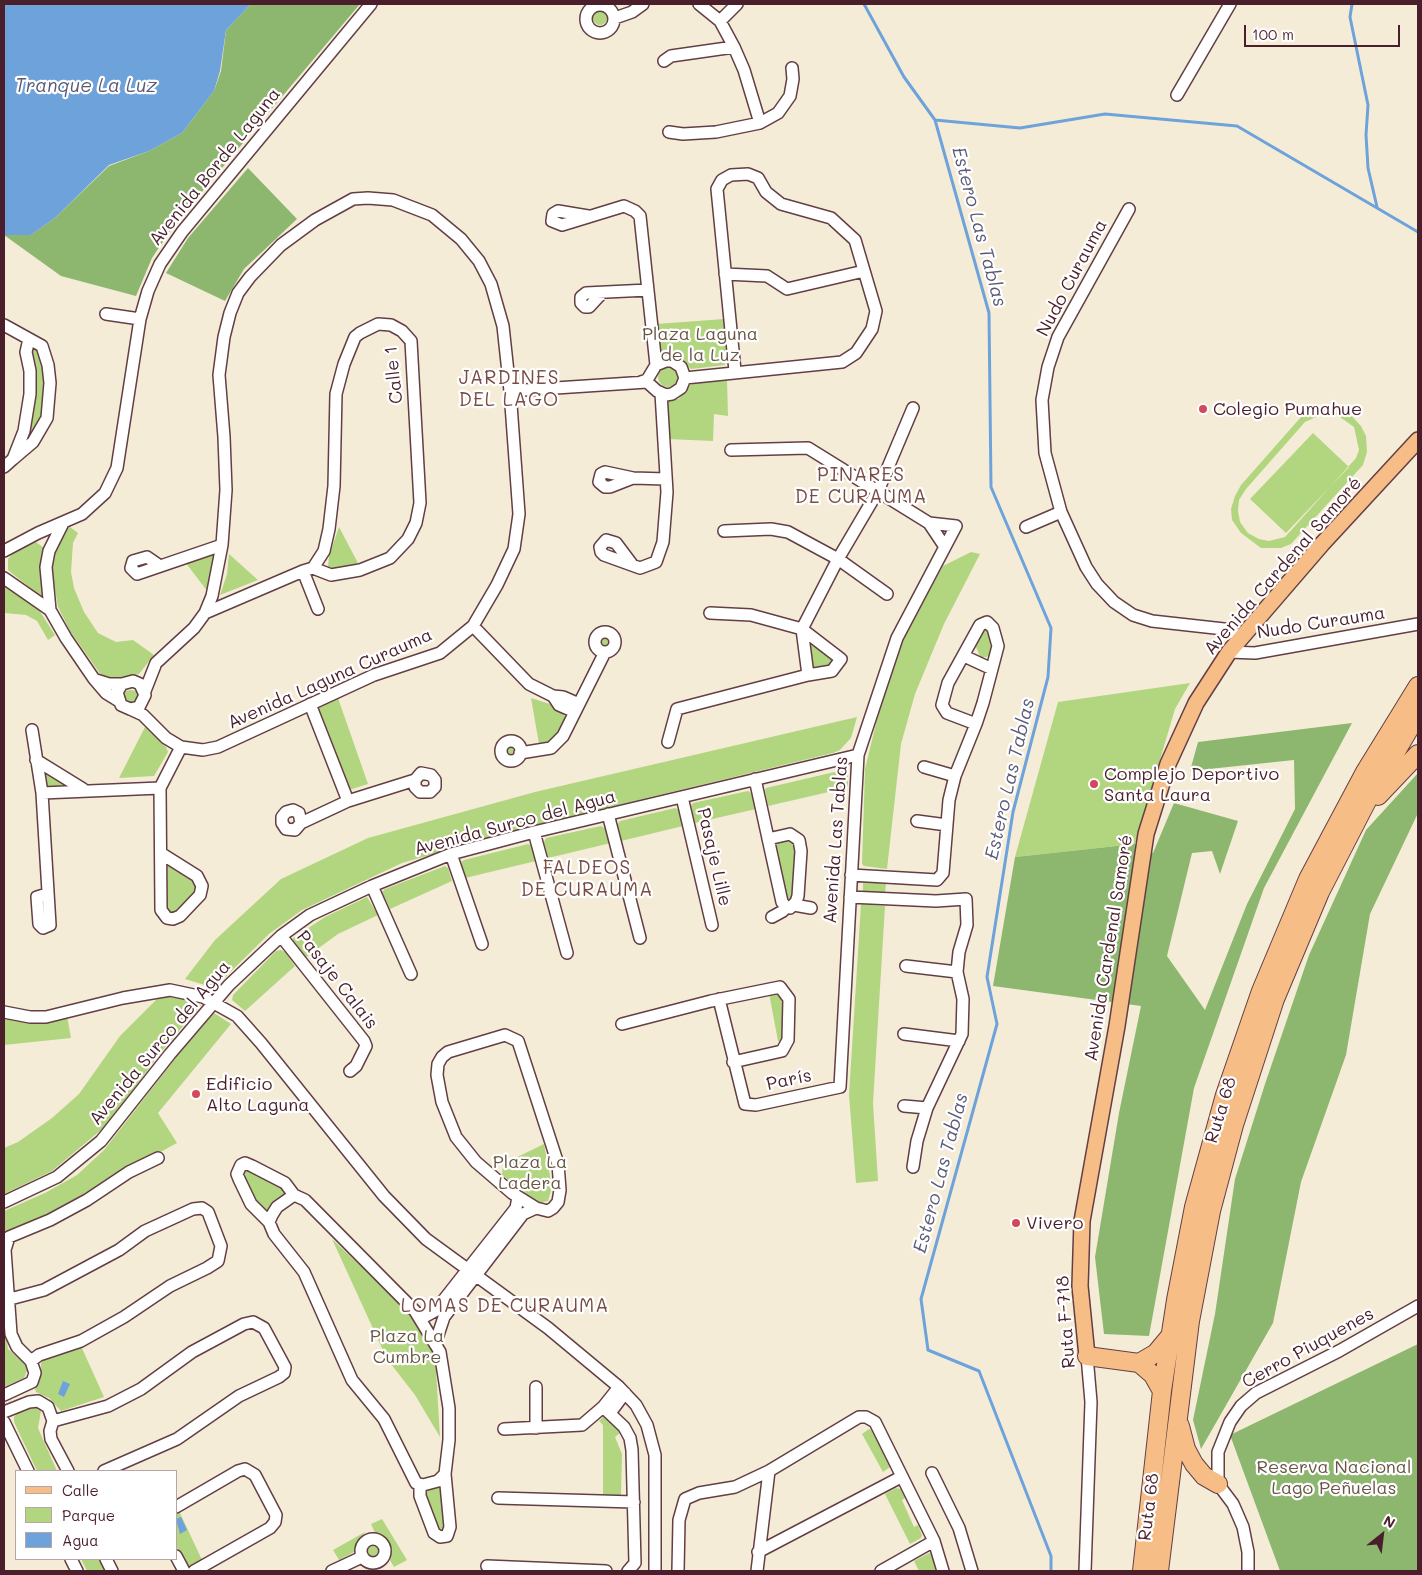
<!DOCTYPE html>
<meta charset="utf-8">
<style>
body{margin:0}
#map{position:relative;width:1422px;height:1575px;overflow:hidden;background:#f5ecd8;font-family:Mali,sans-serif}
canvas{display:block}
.frame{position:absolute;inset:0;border:5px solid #4a1f2b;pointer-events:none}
.legend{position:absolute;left:15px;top:1470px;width:162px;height:90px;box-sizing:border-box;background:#fff;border:1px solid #b7a5aa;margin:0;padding:6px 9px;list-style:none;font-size:15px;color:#4a1f2b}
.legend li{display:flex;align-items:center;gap:10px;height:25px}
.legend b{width:25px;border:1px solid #b7a5aa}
.north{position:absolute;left:1357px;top:1510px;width:50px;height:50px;-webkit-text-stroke:4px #fff;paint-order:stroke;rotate:29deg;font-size:14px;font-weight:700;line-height:20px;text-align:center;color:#4a1f2b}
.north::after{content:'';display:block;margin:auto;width:18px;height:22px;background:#4a1f2b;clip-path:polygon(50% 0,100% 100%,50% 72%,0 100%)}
.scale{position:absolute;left:1244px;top:25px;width:156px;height:22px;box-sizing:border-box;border:2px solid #4a1f2b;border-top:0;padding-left:6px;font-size:15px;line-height:18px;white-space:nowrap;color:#4a1f2b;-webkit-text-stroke:4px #fff;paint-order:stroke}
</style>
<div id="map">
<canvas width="1422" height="1575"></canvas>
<div class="frame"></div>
<ul class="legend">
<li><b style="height:6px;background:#f6be86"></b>Calle</li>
<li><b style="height:14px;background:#b2d67f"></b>Parque</li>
<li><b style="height:14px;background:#6da3da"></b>Agua</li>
</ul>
<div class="north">N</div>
<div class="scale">100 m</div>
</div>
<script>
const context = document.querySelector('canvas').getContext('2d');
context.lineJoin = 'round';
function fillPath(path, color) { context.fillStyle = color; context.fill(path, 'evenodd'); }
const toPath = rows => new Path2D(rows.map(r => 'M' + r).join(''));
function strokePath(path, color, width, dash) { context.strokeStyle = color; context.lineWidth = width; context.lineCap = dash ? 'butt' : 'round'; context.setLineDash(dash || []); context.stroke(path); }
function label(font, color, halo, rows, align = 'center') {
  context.font = font + ' Mali,sans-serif'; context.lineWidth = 4.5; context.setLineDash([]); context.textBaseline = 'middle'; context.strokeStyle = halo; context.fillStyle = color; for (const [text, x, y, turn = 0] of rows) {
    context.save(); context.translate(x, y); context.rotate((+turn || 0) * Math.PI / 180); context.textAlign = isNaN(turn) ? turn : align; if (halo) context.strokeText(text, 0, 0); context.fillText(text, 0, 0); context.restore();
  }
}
fillPath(toPath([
 '593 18a7 7 0 1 1 14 0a7 7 0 1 1-14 0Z',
 [724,319,727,352,725,365,691,369,678,357,658,352,656,324],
 [36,348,39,351,47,382,41,421,30,439,25,436,31,350],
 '658 377a10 10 0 1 1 20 0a10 10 0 1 1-20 0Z',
 [707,379,727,379,728,416,714,414,713,441,667,439,664,402,679,399,690,385],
 [1323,407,1348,412,1361,426,1366,436,1367,452,1363,465,1291,544,1281,548,1261,548,1241,533,1232,520,1231,509,1235,496,1241,485,1301,417,1313,409],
 [1325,413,1337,415,1354,427,1359,450,1356,458,1285,537,1269,541,1259,539,1248,533,1240,522,1238,511,1239,500,1246,489,1305,422],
 [1313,433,1349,467,1286,533,1250,499],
 [70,527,78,533,73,543,71,572,74,588,84,612,98,633,116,642,133,640,154,655,139,674,116,680,101,675,70,631,58,607,51,566,54,552,63,532],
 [339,527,358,563,335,570,328,567,329,556],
 [36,542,44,548,44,593,40,596,8,570,8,559,14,552],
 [216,550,208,592,185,562],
 [971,552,980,554,944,624,915,694,901,744,887,869,864,866,862,864,865,769,881,703,902,642,943,566],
 [229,554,258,580,220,595,227,574],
 [4,585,39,610,55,635,48,640,37,621,26,615,4,613],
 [988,628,992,652,987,657,980,657,975,644,983,629],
 '600 642a6 6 0 1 1 12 0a6 6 0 1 1-12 0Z',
 [811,645,833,659,834,661,828,666,812,667,809,646],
 [1190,683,1175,709,1135,844,1015,857,1058,702],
 [131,690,136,691,140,695,133,703,122,697,121,692],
 [338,698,368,784,349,790,317,706],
 [531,698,556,706,568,720,562,731,549,742,539,744],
 [857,717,851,738,840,750,833,753,527,827,402,863,302,910,269,934,216,986,208,986,185,979,215,940,281,879,368,838,535,792],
 [145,727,166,747,168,752,154,776,119,778],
 '505 750a6 6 0 1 1 12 0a6 6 0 1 1-12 0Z',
 [43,769,66,782,65,788,45,788],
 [843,770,848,774,848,786,846,788,768,806,765,790,766,788],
 [748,791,751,793,756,809,695,823,691,806,693,803],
 [675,808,679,810,683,826,621,841,617,825,620,821],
 [601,826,606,829,611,843,548,858,544,842,546,838],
 [787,839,794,841,796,851,792,901,787,901,773,844],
 [528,844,531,845,536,861,465,878,461,862,464,860],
 [166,863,196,879,197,893,174,916,165,911],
 [445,866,448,868,452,881,390,909,382,892,385,889],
 [863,881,886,883,885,895,863,893],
 [367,897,378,915,338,934,305,958,293,942,293,938,325,917],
 [861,904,885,906,873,1103,878,1181,856,1183,849,1095],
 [281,950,285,952,295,966,245,1011,232,1000,233,995,276,951],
 [778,991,784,997,782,1041,778,1041,769,993],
 [172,996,201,1005,161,1052,107,1125,52,1171,4,1194,4,1148,18,1142,52,1118,79,1094,120,1036,158,998],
 [214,1013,231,1024,158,1113,177,1143,47,1214,4,1234,4,1211,45,1193,77,1175,104,1150,185,1046],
 [67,1016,71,1038,4,1045,4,1017],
 [544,1144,552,1187,548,1201,538,1203,502,1175,503,1164],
 [245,1167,283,1185,290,1194,267,1215,252,1198,242,1178],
 [332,1239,412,1314,435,1354,440,1437,415,1395,387,1359],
 [4,1312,8,1349,25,1364,27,1371,24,1378,4,1387],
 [81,1346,104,1397,61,1411,49,1398,36,1392,34,1385,41,1375,41,1363,43,1360],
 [35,1406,41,1411,38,1428,57,1471,37,1471,14,1422,14,1417,19,1411],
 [603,1417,609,1418,621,1432,615,1437,622,1454,621,1496,603,1496,603,1425,599,1421],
 [869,1429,873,1431,890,1467,883,1472,862,1434],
 [441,1485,449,1527,439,1535,421,1491],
 [896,1488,901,1489,905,1498,902,1500,914,1527,918,1525,922,1535,921,1538,910,1544,885,1494],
 [179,1511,203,1562,191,1568,185,1565,176,1545,176,1512],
 [382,1519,407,1560,394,1567,390,1560,391,1553,389,1544,383,1537,375,1533,371,1524],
 [365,1532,354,1552,339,1560,333,1550],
 '364 1551a9 9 0 1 1 18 0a9 9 0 1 1-18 0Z',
 [929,1553,933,1555,936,1571,919,1571,914,1561],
 [81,1559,100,1559,106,1571,87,1571]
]), '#b2d67f');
fillPath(toPath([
 [251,4,360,4,174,225,152,258,136,296,61,276,4,235,31,235,56,217,109,166,149,151,182,133,214,91,221,71,226,30],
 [248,168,297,219,244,269,225,301,166,273,188,238],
 [1352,723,1264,888,1194,1088,1149,1336,1104,1334,1095,1257,1119,1113,1141,1006,993,986,1015,857,1135,844,1153,853,1174,803,1238,821,1220,874,1212,851,1192,853,1167,956,1205,1010,1247,904,1295,809,1294,760,1190,771,1198,742],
 [1418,773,1418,813,1370,914,1346,1055,1301,1182,1273,1323,1201,1449,1193,1420,1215,1314,1235,1179,1265,1084,1309,955,1366,830],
 [1418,1344,1418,1571,1280,1571,1230,1435]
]), '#8db76e');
fillPath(toPath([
 [4,4,251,4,226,30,220,71,214,91,182,133,149,151,109,165,56,217,31,235,4,235],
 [63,1381,70,1384,64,1397,58,1394],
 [181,1517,187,1530,180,1534,176,1519]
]), '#6da3da');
strokePath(toPath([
 [864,4,904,77,935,120,989,313,991,487,1051,628,1048,677,1013,812,987,977,997,1024,921,1299,928,1350,979,1371,1051,1556,1051,1571],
 [1352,4,1350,17,1368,105,1366,135,1368,168,1377,207],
 [935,120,1020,128,1105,114,1237,126,1418,232]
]), '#6da3da', 3);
const minor = toPath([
 [699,4,720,21,734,47,744,70,760,123],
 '586 19a14 14 0 1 1 28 0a14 14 0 1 1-28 0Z',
 [615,18,632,12,643,4],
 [720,21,737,4],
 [664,61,671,56,734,47],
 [1177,95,1230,4],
 [669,132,683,134,716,132,760,123,778,113,790,96,793,79,792,68],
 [1129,209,1058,337,1048,367,1042,400,1045,453,1061,512,1086,567,1097,584,1114,602,1133,615,1152,621,1224,629,1242,637],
 [588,216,558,211,553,214,552,221,562,225,624,206,635,211,640,216,656,365],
 [725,274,767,276,787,289,864,271],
 [602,293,589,307,585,307,581,303,581,297,586,293,648,290],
 [106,314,140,319],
 [4,325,42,346,48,365,50,383,47,418,33,442,13,459],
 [685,378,842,362,856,353,872,329,876,311,855,240,831,218,781,204,766,192,758,178,748,174,731,175,722,180,717,189,735,371],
 [510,391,647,382,657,391,666,395,672,394,681,388,685,378,681,367,672,361,666,361,656,365,647,380,641,382],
 [4,467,13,459,24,431,30,394,30,371,26,352,29,339],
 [633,478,610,487,605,487,599,482,601,474,605,472,633,478,666,479],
 [63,523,49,551,46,567,50,610,66,638,94,679,106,693,119,701],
 [929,523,945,547],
 [1026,527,1061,512],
 [724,531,771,529,788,532,838,559,887,594],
 [4,551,38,533,82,514,105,493,117,468,140,319,148,291,160,264,182,232,371,4],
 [631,563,616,543,606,540,600,547,601,552,604,555,640,568,656,562,663,542,667,492,661,393],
 [160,566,147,557,133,561,131,568,137,574,222,545],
 [303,571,318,609],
 [4,578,50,610],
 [205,613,303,571,313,568,331,575,360,570,390,558,408,539,416,523,420,503,411,341,402,331,391,325,378,324,360,333,355,337,344,364,336,394,334,486,329,529,324,551,313,568],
 [473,626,529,684,553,696,563,697,579,704],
 '595 642a10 10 0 1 1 20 0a10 10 0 1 1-20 0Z',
 [1229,652,1255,653,1418,624],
 [964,656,992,669],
 [808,675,802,629,838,559,878,491,913,408],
 [96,680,109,684,122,684,133,681,140,684,145,695,139,707,130,709,121,705,117,692,122,684],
 [553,696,559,705,575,712],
 [310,704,348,801],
 [130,709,143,715,166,738,181,747,203,750,218,747,374,675,440,653,473,626,497,585,514,549,519,514,510,391,503,326,491,284,479,261,461,239,432,215,393,200,368,198,353,199,315,220,281,245,250,277,238,293,230,313,224,337,219,375,224,437,226,490,222,545,212,596,205,613,194,628,156,663,145,691],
 [32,730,42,793,50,925,43,928,39,924,37,897,47,894],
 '501 751a10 10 0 1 1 20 0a10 10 0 1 1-20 0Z',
 [668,742,677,709,808,675,832,671,841,659,802,629,751,615,710,613],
 [520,753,551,748,563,736,605,652],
 [36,760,83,789],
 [924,767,955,776],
 [755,779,782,902,786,907,790,908,796,902,798,896,801,851,799,840,790,834,768,839],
 [42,793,160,788],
 [682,797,712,925],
 [608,814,640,938],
 [917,821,947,825],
 [301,823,299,813,293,810,286,812,282,817,282,823,286,829,295,830,301,823,348,801,415,780,421,773,431,775,435,780,435,787,430,792,420,792,415,787,415,780],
 [534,832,567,953],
 [162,854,197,876,202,886,200,895,180,916,173,919,167,918,161,910,160,788,181,747],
 [451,854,482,944],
 [851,875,937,880,943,873,949,800,955,776,976,724,983,703,998,646,993,628,987,622,980,625,948,683,942,705,947,713,976,724],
 [372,886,411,974],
 [850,897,936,901,966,899,967,925,959,952,957,972,963,999,962,1034,927,1108,917,1141,913,1167],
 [794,905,811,908],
 [772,917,783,911,786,907],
 [281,936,364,1041,366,1046,356,1066,350,1071],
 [906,966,957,972],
 [719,999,745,1104,756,1105,840,1087,858,755,897,638,956,526,929,523,808,448,731,450],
 [4,1012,30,1017,46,1017,123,998,170,990,203,997,237,1016,261,1043,384,1196,426,1239,548,1328,619,1387,636,1405,647,1425,655,1455,655,1571],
 [622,1024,711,1001,780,987,789,999,788,1040,782,1051,733,1062],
 [904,1034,959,1041],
 [904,1106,927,1108],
 [294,1195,305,1200,415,1311,440,1352,449,1408,449,1440,445,1474,438,1481,423,1485,416,1483,384,1419,352,1380,304,1272,274,1234,269,1222,272,1215,277,1207,294,1195],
 [4,1202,57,1177,101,1141,170,1054,229,985,281,936,310,915,372,886,451,854,534,832,858,755],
 [269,1222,251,1204,239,1179,237,1174,241,1165,245,1163,252,1166,285,1183,294,1195],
 [10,1299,44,1290,119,1250,145,1231,193,1209,202,1208,208,1212,221,1246,218,1261,207,1268,170,1286,124,1317,81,1341,39,1355,31,1361],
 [418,1315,426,1316,435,1311,516,1208,518,1197],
 [435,1344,444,1317,523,1214,536,1208,548,1211,553,1208,558,1202,560,1190,558,1164,518,1041,505,1035,448,1052,442,1057,438,1064,437,1075,442,1102,456,1137,476,1162,512,1193,536,1208],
 [4,1395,32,1382,35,1373,31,1361,17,1347,11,1334,5,1250,9,1237,50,1220,87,1200,129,1172,158,1158],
 [603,1407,624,1427,630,1438,632,1450,635,1563,628,1571],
 [4,1412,29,1402,38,1401,48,1407,53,1421],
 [610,1413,625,1393],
 [4,1422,28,1471],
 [536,1428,536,1387],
 [504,1429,582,1425,603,1407,619,1387],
 [68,1471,51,1439,50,1431,53,1421,108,1406,141,1389,192,1352,244,1324,253,1322,264,1328,285,1367,284,1373,279,1377,239,1396,177,1439,104,1471],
 [932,1473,959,1528,972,1571],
 [420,1485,420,1496,434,1533,440,1537,447,1536,450,1527,445,1474],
 [498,1498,634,1502],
 [176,1507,238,1471,245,1469,255,1475,276,1515,275,1522,270,1528,194,1571],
 '361 1551a12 12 0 1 1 24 0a12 12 0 1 1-24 0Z',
 [758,1552,901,1477],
 [176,1556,184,1571],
 [71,1559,77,1571],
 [106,1559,112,1571],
 [487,1566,606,1571],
 [332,1571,362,1557],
 [678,1571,679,1520,685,1499,699,1493,735,1487,769,1471,859,1417,866,1417,875,1422,934,1541,943,1571],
 [757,1571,769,1471],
 [881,1571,934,1541],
 [1085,1571,1091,1402,1087,1356],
 [1248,1571,1248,1552,1243,1527,1233,1504,1218,1484,1218,1452,1230,1422,1241,1406,1256,1393,1339,1351,1418,1306]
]);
const major = toPath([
 [1087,1356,1080,1286,1082,1221,1117,1026,1146,834,1168,764,1196,703,1229,652,1322,544,1418,440]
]);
const highway = toPath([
 [1378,796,1418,754],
 [1087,1356,1139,1363,1153,1375,1162,1391],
 [1139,1363,1156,1353,1171,1335],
 [1180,1426,1186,1449,1194,1464,1204,1476,1218,1484],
 [1142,1571,1162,1391,1176,1300,1194,1207,1225,1095,1261,991,1308,879,1365,772,1418,686],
 [1159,1571,1190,1321,1211,1211,1234,1125,1275,999,1320,892,1367,801,1418,714]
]);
strokePath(minor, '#643e45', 14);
strokePath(major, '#643e45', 18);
strokePath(highway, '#643e45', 20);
strokePath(minor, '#fff', 11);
strokePath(major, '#f6be86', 15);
strokePath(highway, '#f6be86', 18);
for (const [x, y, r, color] of [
 [1203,409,5,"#d1495b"],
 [1094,784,5,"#d1495b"],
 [196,1094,5,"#d1495b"],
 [1016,1223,5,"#d1495b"]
]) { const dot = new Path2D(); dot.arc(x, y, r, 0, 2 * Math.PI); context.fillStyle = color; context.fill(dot); strokePath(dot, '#fff', 2); }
label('18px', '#4a1f2b', '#fff', [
 ["Avenida Borde Laguna",215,167,-51],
 ["Nudo Curauma",1072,278,-62],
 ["Calle 1",394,375,-96],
 ["Avenida Cardenal Samoré",1283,566,-49],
 ["Nudo Curauma",1321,623,-9],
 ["Avenida Laguna Curauma",330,679,-24],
 ["Avenida Surco del Agua",515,823,-15],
 ["Avenida Las Tablas",836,840,-86],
 ["Pasaje Lille",714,857,77],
 ["Avenida Cardenal Samoré",1109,948,-81],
 ["Pasaje Calais",337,980,52],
 ["Avenida Surco del Agua",160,1043,-50],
 ["París",789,1080,-12],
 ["Ruta 68",1221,1110,-73],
 ["Ruta F-718",1066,1322,-94],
 ["Cerro Piuquenes",1308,1348,-29],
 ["Ruta 68",1149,1507,-83]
]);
label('18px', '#695644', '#fff', [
 ["Plaza Laguna",700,334],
 ["de la Luz",700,355],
 ["Plaza La",530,1162],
 ["Ladera",530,1183],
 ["Plaza La",407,1336],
 ["Cumbre",407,1357],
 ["Reserva Nacional",1334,1467],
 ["Lago Peñuelas",1334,1488]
]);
label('18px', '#4a1f2b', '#fff', [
 ["Colegio Pumahue",1213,409],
 ["Complejo Deportivo",1104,774],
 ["Santa Laura",1104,795],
 ["Edificio",206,1084],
 ["Alto Laguna",206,1105],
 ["Vivero",1026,1223]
], 'left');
label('italic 19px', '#5a5a7a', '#fff', [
 ["Tranque La Luz",86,86],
 ["Estero Las Tablas",979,227,75],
 ["Estero Las Tablas",1010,779,-77],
 ["Estero Las Tablas",941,1173,-75]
]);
context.letterSpacing = '1px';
label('19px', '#7a4c46', '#fff', [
 ["JARDINES",509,378],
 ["DEL LAGO",509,400],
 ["PINARES",861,475],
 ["DE CURAUMA",861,497],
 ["FALDEOS",587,868],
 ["DE CURAUMA",587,890],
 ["LOMAS DE CURAUMA",505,1306]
]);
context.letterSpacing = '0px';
</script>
